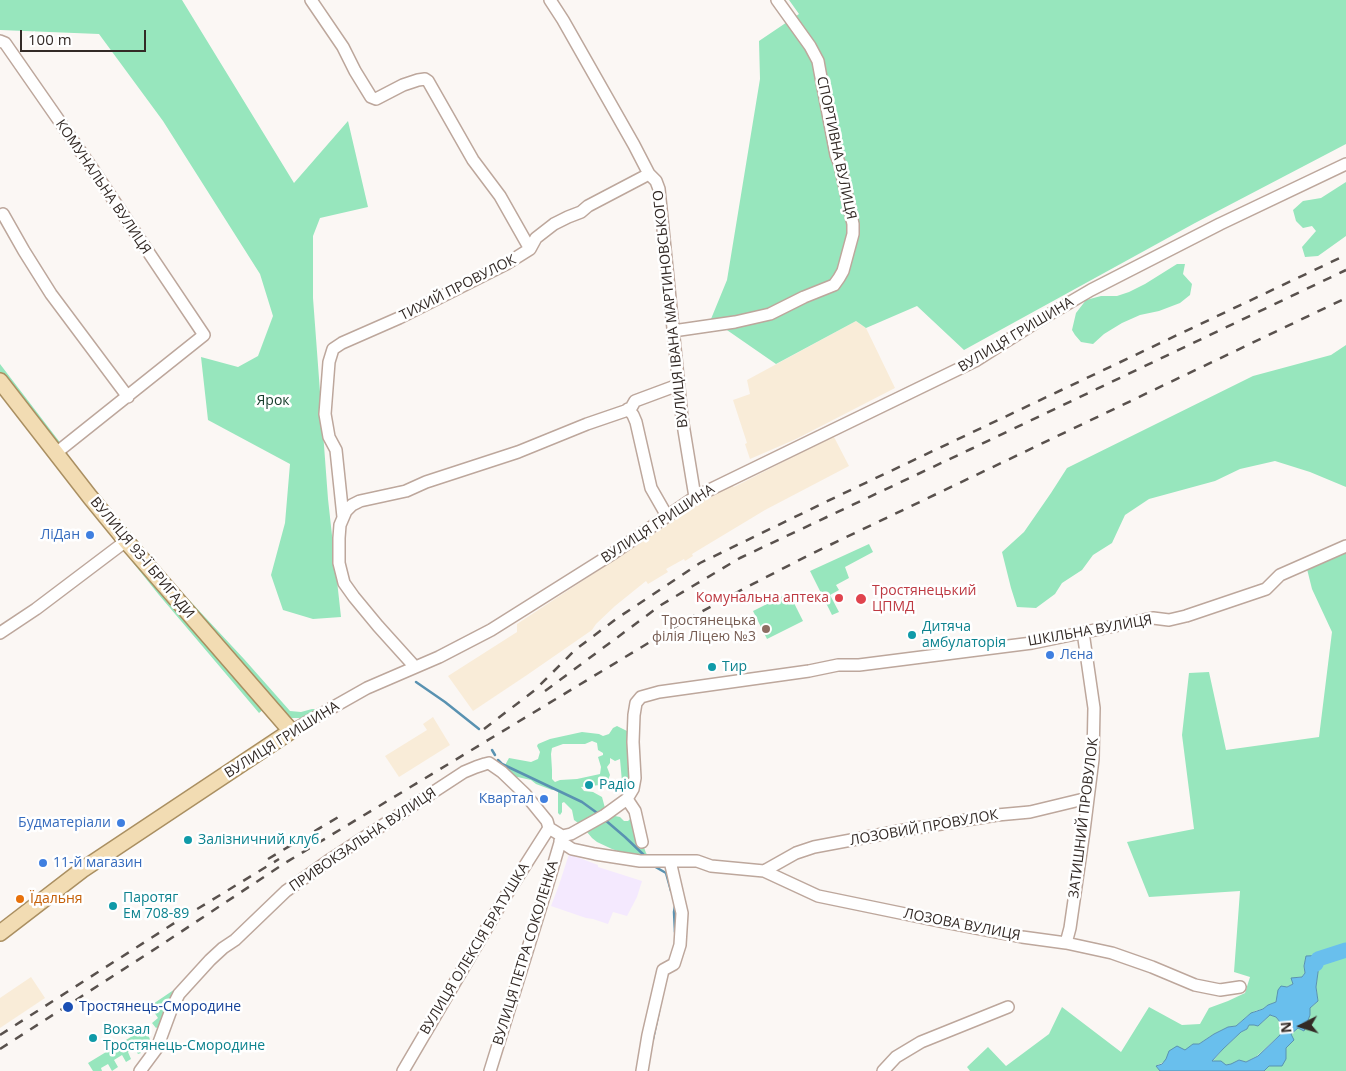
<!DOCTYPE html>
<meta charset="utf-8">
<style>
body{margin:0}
#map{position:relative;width:1346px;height:1071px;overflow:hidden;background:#fbf7f4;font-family:"Open Sans",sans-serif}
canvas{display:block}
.north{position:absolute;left:1276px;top:1001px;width:50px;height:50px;-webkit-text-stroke:4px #fff;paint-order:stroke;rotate:265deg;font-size:14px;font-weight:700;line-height:20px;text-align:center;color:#332a26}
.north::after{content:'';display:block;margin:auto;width:18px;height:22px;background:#332a26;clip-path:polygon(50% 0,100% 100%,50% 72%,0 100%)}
.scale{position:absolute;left:20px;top:30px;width:126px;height:22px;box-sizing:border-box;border:2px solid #332a26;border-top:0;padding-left:6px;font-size:15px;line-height:18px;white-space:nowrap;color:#332a26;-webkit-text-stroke:4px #fff;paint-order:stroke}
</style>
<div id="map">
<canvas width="1346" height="1071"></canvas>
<div class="north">N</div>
<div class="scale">100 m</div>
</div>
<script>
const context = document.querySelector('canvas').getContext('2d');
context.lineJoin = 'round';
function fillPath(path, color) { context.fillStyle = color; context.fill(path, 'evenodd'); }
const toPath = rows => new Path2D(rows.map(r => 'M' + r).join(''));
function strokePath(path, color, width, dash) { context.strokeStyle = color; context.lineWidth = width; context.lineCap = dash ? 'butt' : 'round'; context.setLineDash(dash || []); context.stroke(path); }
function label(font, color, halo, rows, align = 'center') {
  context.font = font + ' "Open Sans",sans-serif'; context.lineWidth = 5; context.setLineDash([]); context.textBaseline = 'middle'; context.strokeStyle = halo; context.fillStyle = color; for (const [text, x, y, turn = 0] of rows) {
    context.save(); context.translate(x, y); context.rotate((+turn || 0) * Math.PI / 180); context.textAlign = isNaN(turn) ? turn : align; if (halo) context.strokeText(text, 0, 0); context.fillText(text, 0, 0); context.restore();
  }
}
fillPath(toPath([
 [569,854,598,865,598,867,642,881,637,897,627,916,613,912,608,924,593,919,586,918,551,906,559,885]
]), '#f4e9fe');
fillPath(toPath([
 [856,321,866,328,895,388,796,439,750,459,745,444,747,443,733,400,750,394,747,380],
 [834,437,849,466,765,510,692,554,693,556,685,561,684,559,666,569,668,572,648,584,646,581,615,606,596,624,592,630,527,675,473,711,448,676,517,632,517,624,708,498,732,485,734,487,816,445],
 [433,717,450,745,399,777,385,756,427,730,423,724],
 [31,977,45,998,0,1028,0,998]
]), '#f9ecd8');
fillPath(toPath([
 [0,0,182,0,294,183,348,121,368,207,320,218,313,236,313,298,328,499,341,617,313,619,283,610,271,575,285,523,290,464,208,420,201,357,238,367,258,356,273,316,260,274,163,121,99,34,0,30],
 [789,0,1346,0,1346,144,1195,223,964,350,917,306,866,328,856,321,776,364,711,319,727,280,760,79,759,41,799,14],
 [1346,182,1346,236,1318,256,1305,257,1302,247,1316,231,1312,226,1303,228,1296,221,1293,210,1303,201,1321,198],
 [1177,264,1185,264,1183,274,1192,284,1190,295,1180,303,1159,311,1140,315,1122,323,1104,334,1093,344,1081,342,1075,335,1072,330,1076,313,1086,300,1101,296,1117,296,1129,292,1145,284],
 [1346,345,1346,487,1310,472,1275,461,1240,469,1215,481,1149,499,1125,515,1112,543,1093,555,1082,570,1062,583,1055,594,1036,608,1017,607,1011,588,1002,552,1024,532,1051,493,1067,468,1253,376,1331,355],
 [0,364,62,445,56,449,0,377],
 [117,516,164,573,244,659,290,711,301,712,312,709,315,709,314,712,310,715,301,718,292,718,286,717,116,520],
 [869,544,873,552,845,567,849,578,836,585,839,590,830,595,839,612,832,615,810,571],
 [1346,550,1346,1071,1264,1071,1269,1066,1286,1059,1286,1048,1291,1034,1298,1028,1304,1030,1310,1015,1310,1008,1318,1001,1316,987,1319,965,1329,955,1306,957,1304,966,1305,973,1302,977,1296,977,1293,984,1279,990,1276,1002,1268,1005,1263,1009,1255,1011,1246,1017,1236,1026,1228,1027,1214,1034,1199,1044,1193,1044,1185,1051,1156,1066,1160,1071,970,1071,967,1067,988,1047,1006,1066,1049,1034,1062,1007,1121,1052,1149,1007,1182,1025,1200,1024,1209,1008,1228,1001,1245,993,1250,977,1234,972,1240,891,1149,897,1127,842,1194,829,1182,735,1189,673,1209,672,1226,750,1319,737,1332,632,1312,589,1307,569],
 [130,551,265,708,259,713,159,595,126,554],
 [789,593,803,621,767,639,753,611],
 [617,726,627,731,630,781,627,783,622,782,620,759,615,761,610,758,610,763,607,767,610,775,608,780,600,785,581,787,584,791,593,792,602,797,605,808,603,814,581,825,574,820,572,810,564,802,562,803,562,812,560,815,558,813,558,789,552,790,536,784,531,780,513,776,504,767,509,758,531,762,538,759,540,752,537,746,538,744,550,739,582,732,599,734,603,736,609,734,613,728],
 [592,741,597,743,598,750,603,753,603,755,598,757,601,767,600,774,577,779,560,780,555,782,552,779,552,770,551,754,552,748,563,744,585,744],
 [610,815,620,817,624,821,628,821,631,818,635,822,646,853,652,860,626,854,612,849,597,842,592,838,587,832,587,830],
 [184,983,162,1025,156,1028,152,1023,158,1018,150,1006],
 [1270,1015,1276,1017,1281,1024,1284,1027,1280,1035,1257,1056,1246,1062,1239,1060,1232,1064,1226,1065,1212,1062,1223,1049,1241,1032,1247,1029,1249,1025,1254,1025,1258,1026],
 [144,1029,149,1037,151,1042,149,1046,148,1047,144,1042,137,1046,141,1053,138,1054,134,1048,128,1052,131,1059,126,1062,122,1055,114,1060,118,1067,112,1071,108,1064,101,1068,102,1071,93,1071,88,1063]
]), '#97e6bd');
const water = toPath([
 [1330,955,1319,965,1316,987,1318,1001,1310,1008,1310,1015,1304,1031,1298,1028,1291,1034,1294,1040,1286,1048,1286,1059,1282,1066,1269,1066,1264,1071,1160,1071,1156,1066,1162,1064,1166,1059,1169,1051,1177,1046,1185,1050,1193,1044,1199,1044,1214,1034,1228,1027,1236,1026,1251,1013,1263,1009,1268,1005,1276,1002,1278,990,1281,986,1287,987,1293,984,1291,978,1302,977,1305,973,1304,966,1306,956,1330,955],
 [1270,1015,1276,1017,1284,1027,1280,1035,1258,1056,1246,1062,1239,1060,1231,1064,1226,1065,1221,1061,1212,1061,1223,1049,1241,1032,1247,1029,1249,1025,1254,1025,1258,1026,1270,1015]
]);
fillPath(water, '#69bfed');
strokePath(water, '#5992b1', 1);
strokePath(toPath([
 [416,682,445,702,479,729],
 [492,750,495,755],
 [498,760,502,764,582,802,600,815],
 [604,819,625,837,646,857],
 [652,865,666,873,671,891],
 [675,906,674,912,675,932],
 [653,1039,659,1011]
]), '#5992b1', 2.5);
strokePath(toPath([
 [1316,964,1318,959,1346,950]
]), '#69bfed', 15);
const minor = toPath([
 [311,0,343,47,355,71,371,97,376,99,403,85,418,80,425,79,428,81,473,160,500,196,530,249],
 [550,0,563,20,634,145,649,174,656,181,659,189,682,418,695,497],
 [0,41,5,43,92,168,204,335,56,453],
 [3,214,24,251,51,294,128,397],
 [673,331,735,322,770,314,804,297,834,285,839,278,843,271,853,234,853,224,840,165,836,155,820,72,818,61,810,46,777,0],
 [628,409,633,415,636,422,651,488,667,516],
 [343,517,336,450,329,437,325,414,329,362,333,349,342,343,399,318,506,264,530,249,536,238,554,224,568,217,581,212,588,206,649,174],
 [0,633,36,609,126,541],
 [415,667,378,626,354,597,344,583,339,563,339,538,340,525,346,511,352,505,360,501,406,491,426,482,518,452,587,424,625,411,631,408,635,401,678,385],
 [291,731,367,688,439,657,491,630,615,552,695,497,975,361,1038,321,1091,290,1220,224,1346,164],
 [627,799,635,811,642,842],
 [560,841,572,849,595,854,640,861,697,861,711,866,764,871,818,896,944,922,1022,937,1066,943,1112,953,1152,967,1195,985,1220,990,1240,987],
 [764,871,796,853,814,847,910,829,997,815,1030,812,1088,798],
 [1066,943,1070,928,1084,831,1093,759,1094,708,1083,632],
 [140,1071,157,1048,171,1010,179,994,210,960,223,948,235,940,286,891,331,859,464,772,476,767,485,764,489,763,502,772,525,794,547,821,549,828,562,836,571,834,605,815,627,799,633,789,635,778,633,742,634,715,636,703,641,697,659,692,809,671,838,665,859,665,1032,643,1153,618,1169,620,1186,616,1266,589,1280,575,1346,546],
 [403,1071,505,897,549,828],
 [490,1071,546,890,562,836],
 [642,1071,648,1035,663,970,674,964,680,945,682,913,670,861],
 [883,1071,896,1057,921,1042,1008,1007]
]);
const major = toPath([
 [0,381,90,497,126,541,291,731,82,870,0,933]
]);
strokePath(minor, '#bda79c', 14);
strokePath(major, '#aa8f61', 18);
strokePath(minor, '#fff', 11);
strokePath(major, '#f2dcb3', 15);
strokePath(toPath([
 [545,691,661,605,740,558,971,449,1346,270],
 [484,729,535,690,575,650,616,619,700,563,838,496,1346,255],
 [268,859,345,813],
 [0,1035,176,922,279,859],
 [0,1049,158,947,285,863,688,619,745,588,811,554,1346,298]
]), '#59514d', 2.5, [9, 9]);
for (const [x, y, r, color] of [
 [90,535,5,"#3f7fe0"],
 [839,598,5,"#e0444e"],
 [861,599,6,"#e0444e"],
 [766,629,5,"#8d6e63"],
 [912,635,5,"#0f9aa8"],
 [1050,655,5,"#3f7fe0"],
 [712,667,5,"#0f9aa8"],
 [589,785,5,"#0f9aa8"],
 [544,799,5,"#3f7fe0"],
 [121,823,5,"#3f7fe0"],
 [188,840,5,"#0f9aa8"],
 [43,863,5,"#3f7fe0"],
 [20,899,5,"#e8710a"],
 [113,906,5,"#0f9aa8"],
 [68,1007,6,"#1a4fb4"],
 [93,1038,5,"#0f9aa8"]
]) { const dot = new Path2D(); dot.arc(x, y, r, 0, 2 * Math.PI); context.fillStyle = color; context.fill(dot); strokePath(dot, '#fff', 2); }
label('14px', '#332a26', '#fff', [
 ["СПОРТИВНА ВУЛИЦЯ",836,148,78],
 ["КОМУНАЛЬНА ВУЛИЦЯ",103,187,56],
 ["ТИХИЙ ПРОВУЛОК",458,288,-27],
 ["ВУЛИЦЯ ІВАНА МАРТИНОВСЬКОГО",671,309,-96],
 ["ВУЛИЦЯ ГРИШИНА",1016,335,-31],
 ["ВУЛИЦЯ ГРИШИНА",658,524,-33],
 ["ВУЛИЦЯ 93-Ї БРИГАДИ",142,558,50],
 ["ШКІЛЬНА ВУЛИЦЯ",1090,631,-10],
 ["ВУЛИЦЯ ГРИШИНА",282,740,-32],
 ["ЗАТИШНИЙ ПРОВУЛОК",1084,818,-83],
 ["ЛОЗОВИЙ ПРОВУЛОК",924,828,-10],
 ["ПРИВОКЗАЛЬНА ВУЛИЦЯ",363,840,-34],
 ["ЛОЗОВА ВУЛИЦЯ",962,925,11],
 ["ВУЛИЦЯ ОЛЕКСІЯ БРАТУШКА",475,949,-59],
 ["ВУЛИЦЯ ПЕТРА СОКОЛЕНКА",526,953,-73]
]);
label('14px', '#163d2b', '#fff', [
 ["Ярок",273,401]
]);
label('14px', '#366cbe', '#fff', [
 ["ЛіДан",80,535],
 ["Лєна",1060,655,"left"],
 ["Квартал",534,799],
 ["Будматеріали",111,823],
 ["11-й магазин",53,863,"left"]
], 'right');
label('14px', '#be3a42', '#fff', [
 ["Тростянецький",872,591],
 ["ЦПМД",872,607],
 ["Комунальна аптека",829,598,"right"]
], 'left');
label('14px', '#785e54', '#fff', [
 ["Тростянецька",756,621],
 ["філія Ліцею №3",756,637]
], 'right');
label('14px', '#0d838f', '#fff', [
 ["Дитяча",922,627],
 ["амбулаторія",922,643],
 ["Тир",722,667],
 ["Радіо",599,785],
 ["Залізничний клуб",198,840],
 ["Паротяг",123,898],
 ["Ем 708-89",123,914],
 ["Вокзал",103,1030],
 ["Тростянець-Смородине",103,1046]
], 'left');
label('14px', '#c56008', '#fff', [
 ["Їдальня",30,899]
], 'left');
label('14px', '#164399', '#fff', [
 ["Тростянець-Смородине",79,1007]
], 'left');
</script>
